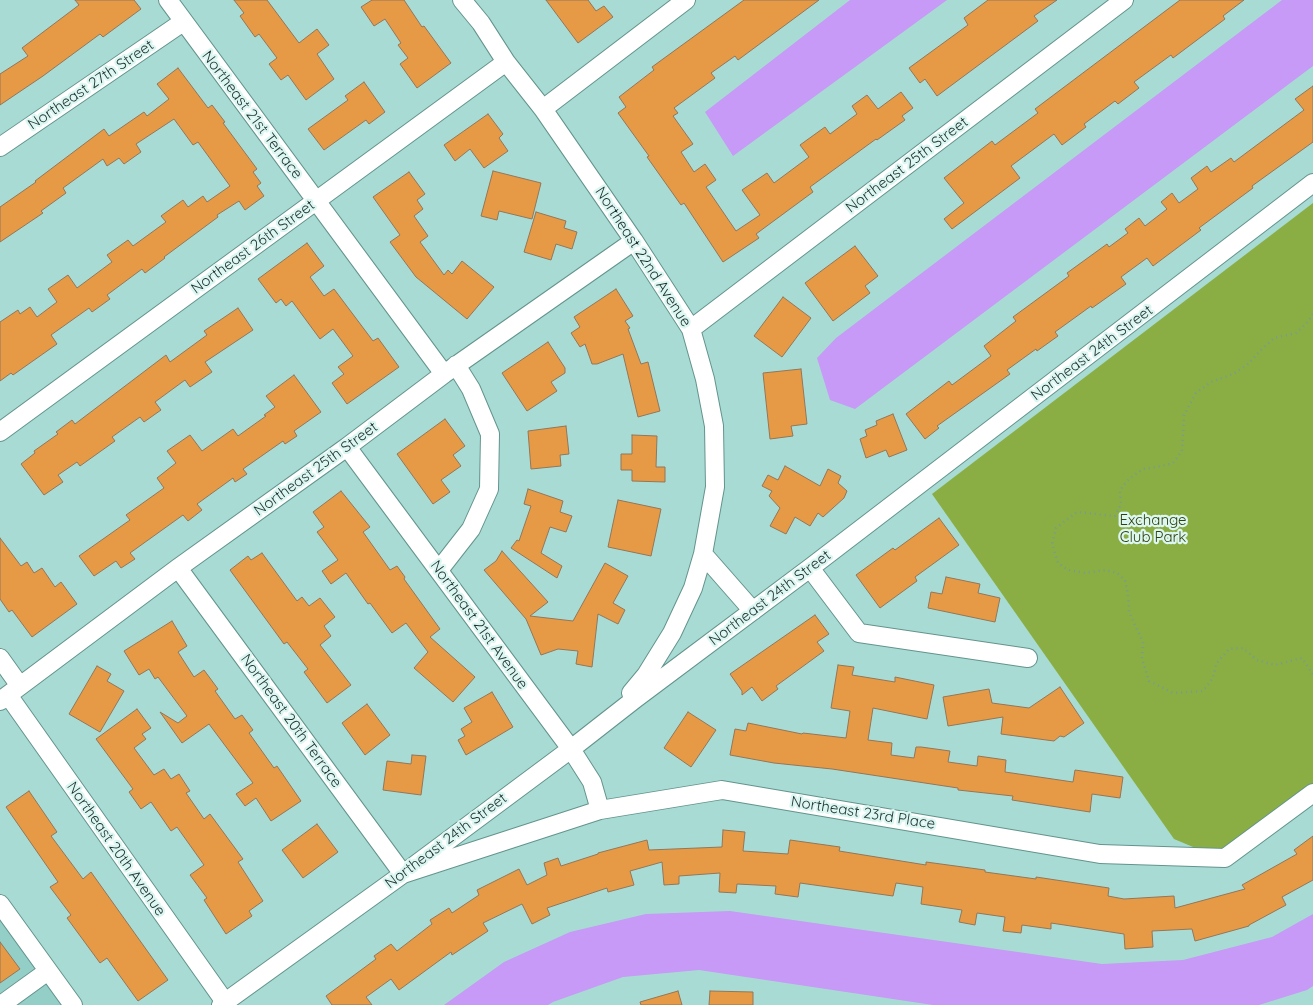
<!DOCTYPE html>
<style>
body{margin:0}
canvas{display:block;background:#a8dbd3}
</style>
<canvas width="1313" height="1005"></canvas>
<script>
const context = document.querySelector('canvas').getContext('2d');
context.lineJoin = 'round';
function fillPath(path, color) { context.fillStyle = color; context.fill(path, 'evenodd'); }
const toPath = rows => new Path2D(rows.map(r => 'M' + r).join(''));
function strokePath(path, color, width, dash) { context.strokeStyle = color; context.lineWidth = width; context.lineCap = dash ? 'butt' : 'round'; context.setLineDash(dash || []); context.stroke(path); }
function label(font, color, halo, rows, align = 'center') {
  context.font = font + ' Quicksand,sans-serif'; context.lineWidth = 4.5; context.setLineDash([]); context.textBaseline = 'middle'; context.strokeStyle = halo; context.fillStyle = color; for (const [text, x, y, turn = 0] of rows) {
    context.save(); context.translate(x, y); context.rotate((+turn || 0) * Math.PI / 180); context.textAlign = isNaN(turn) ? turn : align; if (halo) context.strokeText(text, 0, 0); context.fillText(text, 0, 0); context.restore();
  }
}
fillPath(toPath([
 [0,912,67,1005,0,1005]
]), '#93cfc7');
fillPath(toPath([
 [1313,203,1313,784,1217,857,1174,839,932,494]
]), '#8aae43');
fillPath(toPath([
 [850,0,947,0,733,156,705,112],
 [1282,0,1313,0,1313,66,855,409,830,400,817,358,836,338],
 [730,911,1102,964,1183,960,1272,937,1313,914,1313,986,1307,990,1259,1005,933,1005,699,970,623,977,553,1002,548,1005,444,1005,504,962,570,932,646,914]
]), '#c69af6');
const building = toPath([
 [75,0,134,0,141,9,103,37,100,34,43,76,0,105,0,74,28,56,22,48,79,5,75,0],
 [234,0,267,0,299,43,317,29,329,45,317,54,334,79,306,100,288,75,281,80,269,64,277,58,259,34,255,37,240,16,244,13,234,0],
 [372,0,404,0,422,27,424,26,451,63,417,88,400,64,408,58,398,45,401,43,385,19,374,26,361,7,372,0],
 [546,0,588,0,596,11,604,6,613,17,578,43,546,0],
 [744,0,819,0,738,60,735,56,711,73,715,78,674,108,678,113,673,116,693,144,681,152,694,172,705,164,716,180,706,187,736,231,760,215,742,190,767,173,774,183,809,157,800,145,825,127,830,134,857,114,852,106,867,95,878,109,901,92,913,108,902,116,905,120,877,140,876,139,810,187,813,192,756,234,759,238,723,262,684,203,681,205,647,157,649,156,618,113,626,107,619,97,654,70,652,67,744,0],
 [988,0,1057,0,1034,16,1038,21,937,96,925,79,920,83,909,68,968,25,964,18,988,0],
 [1180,0,1244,0,1223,16,1225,19,1173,58,1171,55,1134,82,1139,88,1118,104,1115,101,1084,124,1086,127,1062,145,1054,134,1011,166,1020,178,952,229,944,219,964,203,944,178,992,141,995,145,1038,113,1035,109,1180,0],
 [178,68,208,108,212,105,225,122,223,123,257,169,253,172,261,183,257,186,264,196,245,210,239,201,217,215,218,217,164,257,165,258,145,273,142,269,107,295,110,299,92,312,89,308,51,335,57,344,13,375,11,373,0,381,0,322,18,310,20,314,30,307,37,317,57,302,48,289,68,275,77,288,112,262,107,255,128,240,133,246,166,222,161,216,183,200,188,207,203,196,207,202,230,186,198,142,193,145,174,119,136,144,141,152,124,164,119,158,107,166,103,159,63,188,66,193,41,211,43,213,0,242,0,207,36,182,35,181,104,129,109,136,144,112,147,116,169,99,157,84,178,68],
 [364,82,385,112,369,124,366,120,324,150,308,129,348,100,345,96,364,82],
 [1313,86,1313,142,1252,186,1253,188,1199,228,1201,230,1153,266,1147,258,1121,277,1126,284,1092,308,1091,306,1055,332,1058,336,1037,351,1036,349,1007,370,1010,374,937,426,939,428,925,439,906,414,949,381,952,385,991,356,984,346,1016,321,1013,317,1069,276,1067,273,1107,244,1109,247,1128,233,1125,229,1139,218,1145,226,1167,209,1161,202,1172,193,1179,203,1198,189,1191,178,1207,166,1211,172,1231,158,1234,162,1304,110,1295,99,1313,86],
 [488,114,503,134,499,138,508,151,484,168,470,149,455,161,444,145,488,114],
 [493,171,541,183,532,219,499,211,497,220,481,216,493,171],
 [409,172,425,194,417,200,423,209,414,216,428,236,420,242,444,275,448,270,452,274,462,261,494,287,467,319,416,277,390,242,400,235,373,197,409,172],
 [536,212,566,221,564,228,577,232,572,249,556,244,551,260,524,252,536,212],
 [307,243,324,266,310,277,324,296,334,289,373,341,378,338,399,367,347,404,332,383,344,374,338,367,353,356,333,329,320,339,292,301,286,306,281,299,276,303,258,279,307,243],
 [855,246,878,276,865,286,870,293,833,321,805,283,855,246],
 [616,289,633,316,625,321,630,328,628,329,641,364,648,362,660,411,638,417,623,354,597,364,592,364,585,344,580,347,571,333,580,327,574,317,616,289],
 [783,297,811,318,782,357,754,336,783,297],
 [238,308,253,330,205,362,212,372,190,387,185,380,155,402,161,410,144,422,140,417,112,437,115,441,80,466,77,462,58,475,63,482,44,495,21,464,35,453,34,451,58,434,56,432,72,420,75,424,166,355,170,362,207,335,204,331,238,308],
 [548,342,565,368,565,373,551,382,557,391,527,411,502,373,548,342],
 [801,369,807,424,791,426,793,436,770,439,763,373,801,369],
 [294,375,321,412,294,431,297,436,285,444,283,441,243,469,247,474,235,482,233,478,197,504,202,510,188,521,183,515,130,553,135,559,121,568,116,561,94,576,79,556,130,520,126,515,164,488,157,478,176,463,167,451,190,435,202,451,233,429,238,436,266,416,264,415,275,407,266,396,294,375],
 [893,414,907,450,889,457,886,450,866,458,860,439,867,436,865,430,877,425,876,421,893,414],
 [445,419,465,446,453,455,461,466,441,480,450,492,433,504,397,454,445,419],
 [566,426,569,454,560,455,561,466,531,469,528,431,566,426],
 [632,435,657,436,656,467,665,467,665,482,632,481,632,470,621,470,621,454,632,454,632,435],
 [785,466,820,486,828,469,841,476,838,483,847,491,844,498,823,517,818,513,810,526,795,517,786,534,770,526,780,508,769,496,772,491,762,486,768,475,778,480,785,466],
 [528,489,563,501,560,512,572,516,566,532,550,527,541,553,562,566,557,578,511,548,517,540,519,541,531,506,524,504,528,489],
 [341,491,370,527,363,532,390,570,397,566,405,577,404,579,440,629,430,637,475,677,453,702,414,668,428,652,406,623,392,633,370,603,368,604,346,573,331,584,322,571,338,560,317,532,324,527,313,512,341,491],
 [618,500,661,509,651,556,608,547,618,500],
 [939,518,959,545,915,577,917,581,880,608,856,575,893,548,895,550,939,518],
 [0,538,21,566,27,562,34,573,42,568,55,587,61,582,77,604,32,637,12,610,9,612,0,599,0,538],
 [502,551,548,602,530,616,573,621,605,563,628,576,613,603,625,610,618,624,598,614,592,667,576,664,578,651,558,649,541,655,526,619,484,570,496,561,502,551],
 [262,553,297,601,302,597,309,606,320,598,335,617,324,626,331,636,320,645,351,685,327,703,304,672,308,669,287,642,284,644,230,570,248,556,251,560,262,553],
 [946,577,980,584,978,593,1000,598,995,622,928,608,931,592,942,594,946,577],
 [815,615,829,634,817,642,824,651,776,686,778,689,762,701,752,687,742,695,742,691,730,674,815,615],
 [172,621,187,646,178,652,194,677,204,670,218,689,215,691,235,719,242,715,253,730,249,733,274,768,277,766,301,801,271,821,256,798,245,806,236,794,253,783,209,724,182,743,160,712,178,723,187,716,158,677,155,679,149,669,139,675,124,651,172,621],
 [838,665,854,667,852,675,895,682,895,677,934,685,927,719,873,708,868,740,892,743,891,755,914,758,916,747,921,747,950,751,948,762,977,766,978,756,1006,760,1005,772,1073,782,1075,770,1123,777,1120,798,1092,794,1090,812,1012,800,1013,796,958,790,958,788,832,769,774,763,730,755,735,729,746,731,748,723,802,734,803,733,846,738,850,711,831,708,838,665],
 [97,666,111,674,107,681,124,691,100,732,69,714,97,666],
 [1060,687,1084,723,1064,737,1060,736,1054,741,1001,734,1003,717,948,726,943,697,989,689,992,703,1029,708,1060,687],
 [492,692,513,727,466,755,458,740,465,736,461,729,472,722,464,708,492,692],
 [367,704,390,735,365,755,342,723,367,704],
 [137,709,151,728,142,734,146,739,134,748,154,775,164,769,171,779,179,774,190,791,186,793,204,819,210,814,243,859,238,862,263,901,249,911,252,916,226,934,204,900,207,898,190,875,204,865,177,827,171,831,151,802,141,809,129,792,133,789,96,739,137,709],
 [688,712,716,730,691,767,664,748,688,712],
 [412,755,426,756,421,795,383,790,387,761,411,764,412,755],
 [29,791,57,832,51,836,83,879,91,872,168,980,138,1001,107,958,100,963,67,918,71,915,50,887,58,882,6,807,29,791],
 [317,824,338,852,303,878,282,850,317,824],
 [723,830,745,832,743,851,788,854,790,840,840,847,839,851,926,865,926,862,985,870,985,872,1036,879,1036,877,1109,888,1108,896,1124,899,1174,896,1175,908,1245,889,1242,885,1297,854,1294,850,1313,836,1313,880,1282,897,1286,905,1249,925,1249,926,1195,941,1192,929,1152,931,1153,947,1125,949,1124,934,1051,923,1051,929,1022,925,1021,933,1003,931,1005,917,977,913,975,925,959,922,962,910,921,904,923,887,896,883,893,896,800,883,798,897,775,894,776,886,737,884,736,893,719,892,720,873,679,876,679,884,664,885,662,862,630,871,634,885,608,892,607,888,547,908,550,915,532,924,522,904,483,923,488,931,452,955,451,952,399,990,391,979,366,997,372,1005,332,1005,326,996,376,959,374,956,391,944,397,951,432,924,430,920,449,908,452,913,479,895,477,890,519,869,527,885,547,875,544,863,558,858,561,866,598,854,598,853,647,840,649,850,722,847,723,830],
 [0,942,20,969,0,983,0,942],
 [678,991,682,1005,641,1005,640,1002,678,991],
 [710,991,753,992,753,1005,709,1005,710,991]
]);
fillPath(building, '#e79a45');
strokePath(building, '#92765a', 1);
const minor = toPath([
 [168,0,444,374],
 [462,0,481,23,506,62,543,109,634,241,691,329,705,379,714,426,715,487,703,554,693,588,672,633,646,675,631,693],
 [543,109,686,0],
 [0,147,183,22],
 [691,329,1124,0],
 [0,432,506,62],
 [347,447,571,749,592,782,600,810],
 [703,554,753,611],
 [178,568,403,874,600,810,722,790,1100,854,1225,858,1313,793],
 [810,568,859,633,1028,658],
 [439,570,471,529,489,489,490,434,471,389,456,365],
 [0,658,20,686],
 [8,695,225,1002],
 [0,701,178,568,347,447,444,374,634,241],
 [0,904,73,1005],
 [1,1005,48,971],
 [221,1005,403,874,571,749,635,699,810,568,1313,183]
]);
strokePath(minor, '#63948d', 20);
strokePath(toPath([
 [1313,314,1306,324,1296,333,1274,338,1263,348,1247,365,1233,374,1211,382,1196,393,1184,415,1182,451,1173,463,1157,467,1143,469,1129,479,1120,490,1121,504,1115,516,1077,512,1056,528,1052,544,1058,563,1068,570,1086,573,1106,570,1117,573,1125,580,1128,594,1129,612,1143,642,1142,659,1149,681,1173,693,1203,691,1213,678,1216,664,1229,649,1243,648,1257,660,1275,665,1302,658,1313,674]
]), '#759c96', 2.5, [1, 4]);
strokePath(minor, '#fff', 18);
label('15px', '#1c302d', '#dcf6f2', [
 ["Northeast 27th Street",91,85,-34],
 ["Northeast 21st Terrace",252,115,53],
 ["Northeast 25th Street",907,165,-37],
 ["Northeast 26th Street",253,247,-36],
 ["Northeast 22nd Avenue",643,257,57],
 ["Northeast 24th Street",1092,353,-37],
 ["Northeast 25th Street",316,469,-36],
 ["Northeast 24th Street",770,598,-37],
 ["Northeast 21st Avenue",479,625,54],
 ["Northeast 20th Terrace",291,721,54],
 ["Northeast 23rd Place",863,813,9],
 ["Northeast 24th Street",446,841,-37],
 ["Northeast 20th Avenue",116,849,55]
]);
label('15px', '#2f4008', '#dcf6f2', [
 ["Exchange",1153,520],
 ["Club Park",1153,537]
]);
</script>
